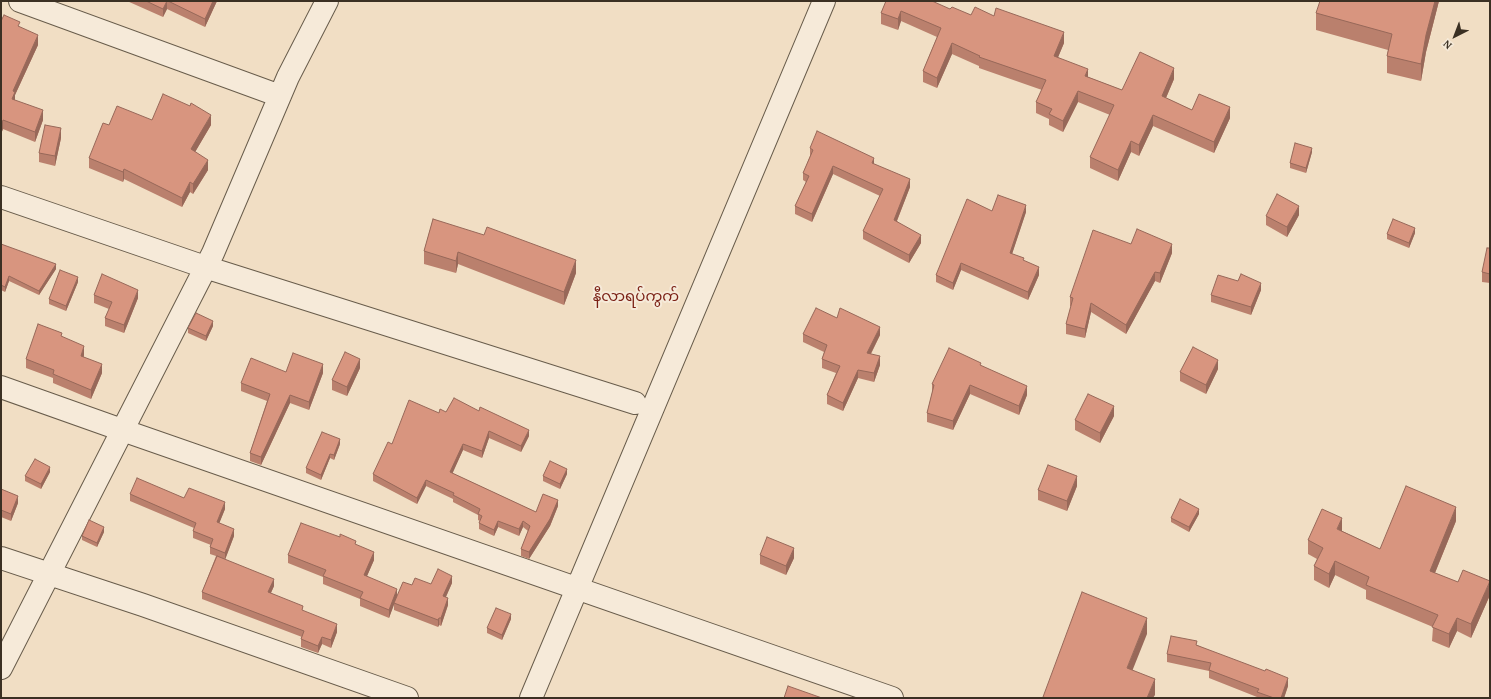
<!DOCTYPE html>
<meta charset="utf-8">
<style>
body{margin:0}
#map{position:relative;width:1491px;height:699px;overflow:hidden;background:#f1dec4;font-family:"Gentium Book Plus",serif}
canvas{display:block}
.frame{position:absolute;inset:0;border:2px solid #3b3023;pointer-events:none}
.north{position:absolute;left:1435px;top:16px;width:40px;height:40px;-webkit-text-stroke:3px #f6ead9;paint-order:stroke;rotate:222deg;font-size:11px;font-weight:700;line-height:16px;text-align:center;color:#3b3023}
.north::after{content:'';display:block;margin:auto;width:14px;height:18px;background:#3b3023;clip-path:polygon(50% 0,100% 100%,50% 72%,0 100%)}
</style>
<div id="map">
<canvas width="1491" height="699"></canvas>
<div class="frame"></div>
<div class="north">N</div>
</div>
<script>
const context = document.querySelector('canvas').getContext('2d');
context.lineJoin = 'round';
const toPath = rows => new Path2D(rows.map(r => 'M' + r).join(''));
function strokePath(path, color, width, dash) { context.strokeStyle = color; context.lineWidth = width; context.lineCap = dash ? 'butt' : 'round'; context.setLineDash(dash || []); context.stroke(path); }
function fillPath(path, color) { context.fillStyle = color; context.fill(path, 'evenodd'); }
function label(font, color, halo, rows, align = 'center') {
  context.font = font + ' "Gentium Book Plus","Noto Sans Myanmar",serif'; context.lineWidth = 4; context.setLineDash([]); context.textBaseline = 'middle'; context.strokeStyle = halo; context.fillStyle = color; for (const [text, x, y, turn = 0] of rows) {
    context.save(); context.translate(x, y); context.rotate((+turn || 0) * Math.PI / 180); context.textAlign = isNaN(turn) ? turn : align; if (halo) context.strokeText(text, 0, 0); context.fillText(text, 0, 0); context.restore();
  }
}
const minor = toPath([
 [20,1,280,96],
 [1,197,205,267,635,403],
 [1,387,122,430,892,698],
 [1,558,143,605,407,698],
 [1,668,213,253,288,77,327,1],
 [531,698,824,1]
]);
strokePath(minor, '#685c4b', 24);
strokePath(minor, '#f6ead9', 22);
fillPath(toPath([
 [127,1,217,1,205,27,167,9,163,17],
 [886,1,950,9,971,15,994,16,1064,43,1058,57,1088,77,1122,90,1174,79,1166,98,1192,110,1230,118,1214,153,1153,126,1139,156,1131,152,1118,181,1090,168,1090,157,1110,115,1078,102,1063,132,1049,125,1049,119,1036,113,1036,102,1042,90,979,68,979,66,952,54,937,88,923,82,923,71,937,37,901,21,898,30,881,24,881,13],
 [1439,1,1426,52,1421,81,1387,73,1387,56,1388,50,1316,30,1316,13],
 [1,21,20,27,38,45,15,95,15,100,43,120,35,142,3,129,1,134],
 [152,120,211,125,195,152,208,170,193,194,190,192,182,207,124,179,123,182,89,168,89,158,109,125],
 [61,138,55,166,39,162,39,153],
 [810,148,874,164,910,187,897,221,921,243,909,263,863,239,863,231,880,196,833,174,812,222,795,214,795,206,806,182,803,180,803,173,810,156],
 [1312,152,1306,173,1290,168,1290,163],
 [992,211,1026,212,1012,254,1024,261,1039,275,1028,300,961,270,953,290,936,282,936,275],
 [1299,215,1287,237,1266,225,1266,216],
 [433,219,576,273,564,305,458,264,456,273,424,264,424,251],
 [1415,233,1409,248,1387,239,1387,234],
 [1,244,56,269,39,295,9,281,5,292,1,290],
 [1131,244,1172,253,1160,283,1155,281,1126,334,1091,312,1085,338,1066,334,1066,324,1071,306,1070,306,1070,297],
 [1490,248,1490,283,1482,282,1482,272],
 [78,282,66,311,49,304,49,299],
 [1261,290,1251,315,1211,302,1211,295],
 [94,295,138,298,124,333,105,326,105,318,109,309,94,303],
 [837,318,880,335,871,354,880,365,874,382,858,378,843,411,827,404,827,395,836,373,822,368,822,359,824,352,803,342,803,334],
 [213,326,206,341,188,333,188,328],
 [62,337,84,355,84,357,102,373,91,399,53,383,53,378,26,368,26,359],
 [981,366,1027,395,1019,415,970,394,953,430,927,422,927,413,932,393,932,384],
 [360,368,347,396,332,390,332,380],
 [1218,369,1206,394,1180,381,1180,372],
 [323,373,309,410,290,403,261,465,250,461,250,453,267,401,241,391,241,383],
 [479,411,529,436,521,452,489,438,482,458,463,450,452,473,536,512,558,506,550,526,529,559,521,556,521,549,528,531,523,527,519,536,498,527,494,536,479,529,479,523,480,521,478,520,478,515,453,502,453,499,426,486,417,504,373,481,373,474,392,444,439,413],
 [1114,416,1100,443,1075,430,1075,420],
 [340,444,334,460,330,458,321,480,306,473,306,468],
 [50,472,41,489,25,481,25,476],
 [567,474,560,489,543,481,543,476],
 [1077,486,1067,511,1038,500,1038,490],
 [1,489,18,503,11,521,1,517],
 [130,494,184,498,225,509,219,523,234,536,225,559,274,586,271,593,303,611,337,632,331,648,322,644,318,653,301,647,301,639,302,637,202,599,202,592,216,556,210,554,210,547,211,545,193,538,193,531,194,528,130,501],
 [1199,514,1189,532,1171,522,1171,518],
 [1456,521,1435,573,1490,595,1471,638,1457,631,1449,648,1432,641,1433,627,1366,599,1366,590,1335,575,1329,588,1314,580,1314,566,1317,559,1308,554,1308,540,1342,531,1380,549],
 [104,532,97,547,82,540,82,536],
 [356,545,374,560,367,576,397,596,412,585,452,583,446,597,448,605,441,626,439,625,438,627,394,610,394,603,389,618,360,606,360,599,323,584,323,577,288,563,288,555],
 [760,555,794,558,786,575,760,564],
 [511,619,502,640,487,633,487,628],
 [1197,645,1288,686,1284,698,1257,698,1257,697,1209,678,1209,671,1167,662,1167,654]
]), '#ba806d');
fillPath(toPath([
 [167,1,167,9,163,17,163,9],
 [213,1,217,1,205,27,205,19],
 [1435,1,1439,1,1426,52,1421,81,1421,64,1426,35],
 [901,11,901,21,898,30,898,19],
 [1064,32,1064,43,1054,67,1054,56],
 [38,35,38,45,15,95,15,101,12,108,13,91],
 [952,43,952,54,937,88,937,78],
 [1174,68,1174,79,1162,107,1162,96],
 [1088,69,1088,80,1085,76],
 [1078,91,1078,102,1063,132,1063,121],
 [1230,107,1230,118,1214,153,1214,142],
 [43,110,43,120,35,142,35,132],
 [211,115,211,125,191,159,191,149],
 [1153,115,1153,126,1139,156,1139,145],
 [3,120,3,129,1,134,1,125],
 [61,128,61,138,55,166,55,156],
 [1131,141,1131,152,1118,181,1118,170],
 [1312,148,1312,152,1306,173,1306,168],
 [874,158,874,166,872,163],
 [208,160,208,170,193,194,193,184],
 [833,166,833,174,812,222,812,214],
 [124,169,124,179,123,182,123,172],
 [910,179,910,187,894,228,894,220],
 [190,182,190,192,182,207,182,198],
 [1026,205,1026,212,1010,260,1010,253],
 [1299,206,1299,215,1287,237,1287,227],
 [1415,228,1415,233,1409,248,1409,243],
 [921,235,921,243,909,263,909,255],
 [1172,244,1172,253,1160,283,1160,273],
 [458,252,458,264,456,273,456,261],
 [576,260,576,273,564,305,564,292],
 [961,263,961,270,953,290,953,283],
 [56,264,56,269,39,295,39,291],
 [1039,267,1039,275,1028,300,1028,292],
 [1155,272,1155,281,1126,334,1126,325],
 [9,276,9,281,5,292,5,287],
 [78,277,78,282,66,311,66,306],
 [1261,283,1261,290,1251,315,1251,307],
 [138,290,138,298,124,333,124,325],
 [1091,303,1091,312,1085,338,1085,329],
 [213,321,213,326,206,341,206,336],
 [880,327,880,335,867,361,867,353],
 [84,346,84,355,81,364,81,356],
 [880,356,880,365,874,382,874,373],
 [360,359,360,368,347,396,347,387],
 [1218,360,1218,369,1206,394,1206,385],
 [102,364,102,373,91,399,91,390],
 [323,364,323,373,309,410,309,402],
 [858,370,858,378,843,411,843,403],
 [970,385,970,394,953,430,953,421],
 [1027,386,1027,395,1019,415,1019,406],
 [290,395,290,403,261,465,261,457],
 [1114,406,1114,416,1100,443,1100,433],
 [529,430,529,436,521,452,521,446],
 [489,431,489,438,482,458,482,451],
 [340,439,340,444,334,460,334,455],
 [463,444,463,450,450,479,450,472],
 [330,454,330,458,321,480,321,475],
 [50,467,50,472,41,489,41,484],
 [567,469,567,474,560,489,560,484],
 [1077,476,1077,486,1067,511,1067,501],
 [426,480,426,486,417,504,417,498],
 [18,496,18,503,11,521,11,514],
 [558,500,558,506,550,526,529,559,529,552],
 [225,502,225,509,217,529,217,522],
 [1456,507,1456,521,1430,585,1430,571],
 [1199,509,1199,514,1189,532,1189,527],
 [1342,518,1342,532,1337,529],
 [498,521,498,527,494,536,494,530],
 [523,521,523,527,519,536,519,529],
 [104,527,104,532,97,547,97,543],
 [234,529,234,536,225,560,225,553],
 [794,548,794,558,786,575,786,566],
 [374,552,374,560,364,583,364,575],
 [1335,561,1335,575,1329,588,1329,574],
 [452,576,452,583,443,603,443,596],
 [274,579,274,586,268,599,268,592],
 [1490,581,1490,595,1471,638,1471,624],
 [397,589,397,597,389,618,389,610],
 [448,598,448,605,441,626,441,618],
 [511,614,511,619,502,640,502,635],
 [439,618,439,625,438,627,438,620],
 [1147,618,1147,634,1127,684,1127,668],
 [1457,618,1457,631,1449,648,1449,634],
 [337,624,337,632,331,648,331,640],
 [322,637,322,644,318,653,318,646],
 [1288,678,1288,686,1284,698,1281,698],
 [1155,679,1155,695,1153,698,1147,698]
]), '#976859');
const building = toPath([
 [146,1,167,1,163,9,146,1],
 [168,1,213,1,205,19,168,1],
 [886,1,932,1,950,9,952,7,971,15,975,7,994,16,996,8,1064,32,1054,56,1088,69,1085,76,1122,90,1140,52,1174,68,1162,96,1192,110,1199,94,1230,107,1214,142,1153,115,1139,145,1131,141,1118,170,1090,157,1114,105,1078,91,1063,121,1049,114,1052,109,1036,102,1046,80,979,57,980,56,952,43,937,78,923,71,941,28,901,11,898,19,881,13,886,1],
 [1320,1,1435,1,1426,35,1421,64,1387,56,1392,34,1316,13,1320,1],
 [4,15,20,22,18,26,38,35,13,91,15,92,12,99,43,110,35,132,3,120,1,125,1,21,4,15],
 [163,94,190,106,191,103,211,115,191,149,208,160,193,184,190,182,182,198,124,169,123,172,89,158,103,123,109,125,117,106,152,120,163,94],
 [45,125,61,128,55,156,39,153,45,125],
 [817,131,874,158,872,163,910,179,894,220,921,235,909,255,863,231,883,189,833,166,812,214,795,206,809,176,803,173,813,150,810,148,817,131],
 [1295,143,1312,148,1306,168,1290,163,1295,143],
 [1277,194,1299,206,1287,227,1266,216,1277,194],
 [998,195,1026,205,1010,253,1024,258,1023,260,1039,267,1028,292,961,263,953,283,936,275,967,199,992,211,998,195],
 [433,219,484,235,487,227,576,260,564,292,458,252,456,261,424,251,433,219],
 [1393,219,1415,228,1409,243,1387,234,1393,219],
 [1137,229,1172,244,1160,273,1155,272,1126,325,1091,303,1085,329,1066,324,1073,298,1070,297,1093,230,1131,244,1137,229],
 [1,244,56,264,39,291,9,276,5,287,1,285,1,244],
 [1487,248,1490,248,1490,274,1482,272,1487,248],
 [60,270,78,277,66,306,49,299,60,270],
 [102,274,138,290,124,325,105,318,112,302,94,295,102,274],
 [1241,274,1261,283,1251,307,1211,295,1218,275,1238,281,1241,274],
 [816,308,837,318,840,308,880,327,867,353,880,356,874,373,858,370,843,403,827,395,840,366,822,359,827,345,803,334,816,308],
 [196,313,213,321,206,336,188,328,196,313],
 [38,324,62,333,61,336,84,346,81,356,102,364,91,390,53,374,54,370,26,359,38,324],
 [1193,347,1218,360,1206,385,1180,372,1193,347],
 [949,348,981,363,980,365,1027,386,1019,406,970,385,953,421,927,413,934,385,932,384,949,348],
 [345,352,360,359,347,387,332,380,345,352],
 [293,353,323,364,309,402,290,395,261,457,250,453,270,394,241,383,251,358,286,372,293,353],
 [1088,394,1114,406,1100,433,1075,420,1088,394],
 [454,398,479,411,480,407,529,430,521,446,489,431,482,451,463,444,450,472,536,512,543,494,558,500,550,519,529,552,521,549,530,526,523,521,519,529,498,521,494,530,479,523,482,516,478,514,480,509,453,495,454,493,426,480,417,498,373,474,388,442,392,444,409,400,439,413,440,409,446,412,454,398],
 [322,432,340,439,334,455,330,454,321,475,306,468,322,432],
 [35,459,50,467,41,484,25,476,35,459],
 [550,461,567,469,560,484,543,476,550,461],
 [1048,465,1077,476,1067,501,1038,490,1048,465],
 [137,478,184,498,189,488,225,502,217,522,234,529,225,553,210,547,213,539,193,531,196,523,130,494,137,478],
 [1406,486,1456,507,1430,571,1458,582,1463,570,1490,581,1471,624,1457,618,1449,634,1432,627,1438,615,1366,585,1369,577,1335,561,1329,574,1314,566,1323,548,1308,540,1322,509,1342,518,1337,529,1380,549,1406,486],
 [1,489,18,496,11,514,1,510,1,489],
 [1180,499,1199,509,1189,527,1171,518,1180,499],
 [89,520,104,527,97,543,82,536,89,520],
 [301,523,340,537,340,534,356,541,355,544,374,552,364,575,397,589,389,610,360,598,363,592,323,576,326,570,288,555,301,523],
 [767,537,794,548,786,566,760,555,767,537],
 [217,556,274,579,268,592,303,606,302,610,337,624,331,640,322,637,318,646,301,639,304,631,202,592,217,556],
 [438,569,452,576,443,596,448,598,441,618,439,618,438,620,394,603,403,582,412,585,415,578,431,584,438,569],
 [1082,592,1147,618,1127,668,1155,679,1147,698,1047,698,1043,697,1082,592],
 [496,608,511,614,502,635,487,628,496,608],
 [1171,636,1197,641,1196,645,1265,671,1266,669,1288,678,1281,698,1274,698,1257,692,1259,689,1209,670,1211,663,1167,654,1171,636],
 [788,686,822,698,784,698,788,686]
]);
fillPath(building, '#d8957f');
strokePath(building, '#976859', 1);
label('15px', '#7a1f14', '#f6ead9', [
 ["နီလာရပ်ကွက်",636,297]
]);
</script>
